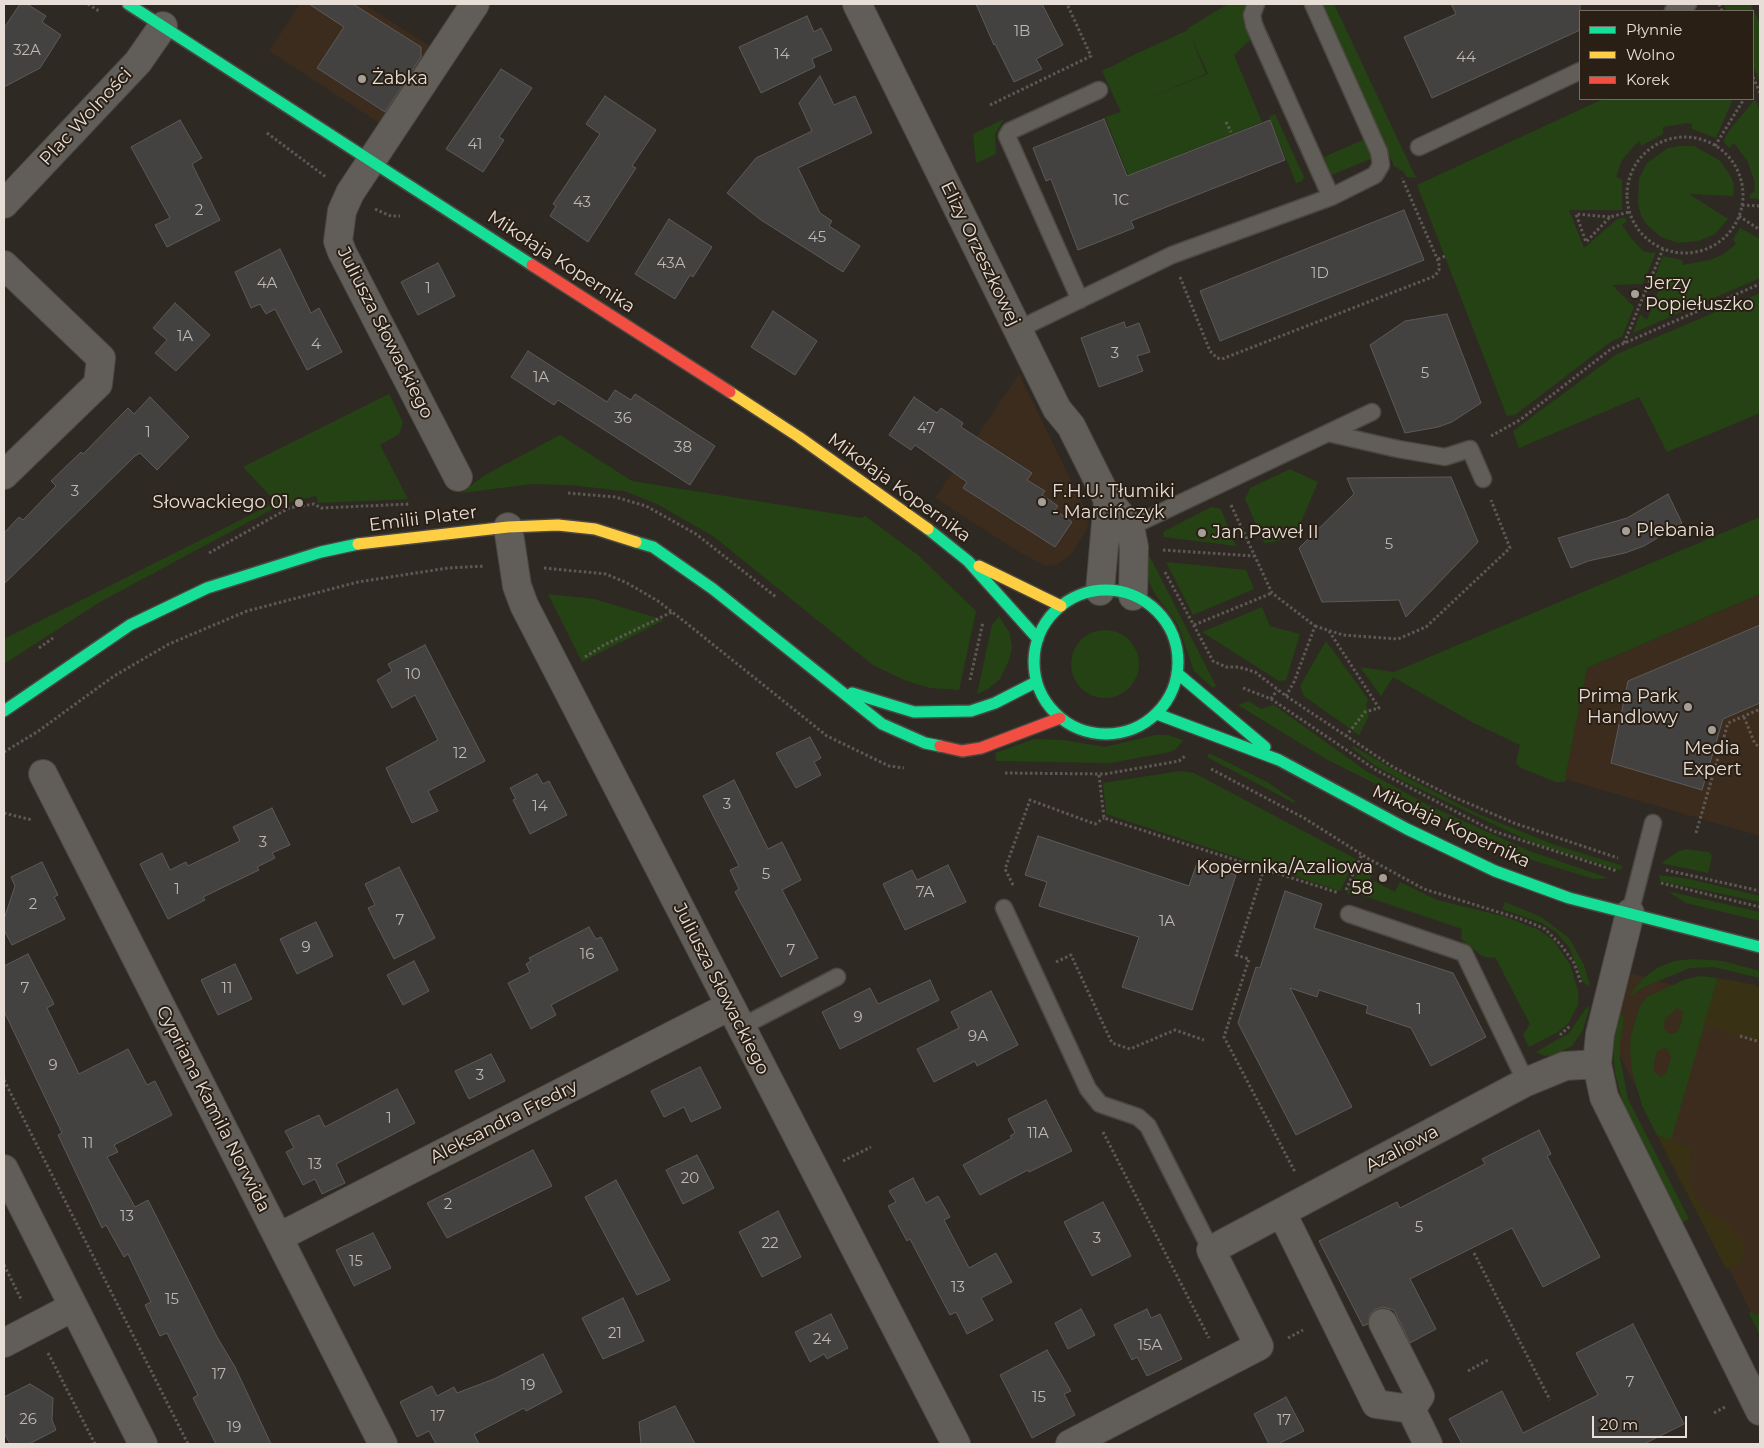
<!DOCTYPE html>
<meta charset="utf-8">
<style>
body{margin:0}
#map{position:relative;width:1764px;height:1448px;overflow:hidden;background:#2f2923;font-family:Montserrat,sans-serif}
canvas{display:block}
.frame{position:absolute;inset:0;border:5px solid #e6ded7;pointer-events:none}
.legend{position:absolute;left:1579px;top:10px;width:175px;height:90px;box-sizing:border-box;background:#2a1f14;border:1px solid #756b62;margin:0;padding:6px 9px;list-style:none;font-size:15px;color:#e6ded7}
.legend li{display:flex;align-items:center;gap:10px;height:25px}
.legend b{width:25px;border:1px solid #756b62}
.scale{position:absolute;left:1592px;top:1416px;width:95px;height:22px;box-sizing:border-box;border:2px solid #e6ded7;border-top:0;padding-left:6px;font-size:15px;line-height:18px;white-space:nowrap;color:#e6ded7;-webkit-text-stroke:4px #2a1f14;paint-order:stroke}
</style>
<div id="map">
<canvas width="1764" height="1448"></canvas>
<div class="frame"></div>
<ul class="legend">
<li><b style="height:6px;background:#16e098"></b>Płynnie</li>
<li><b style="height:6px;background:#ffcf43"></b>Wolno</li>
<li><b style="height:6px;background:#f24e42"></b>Korek</li>
</ul>
<div class="scale">20 m</div>
</div>
<script>
const context = document.querySelector('canvas').getContext('2d');
context.lineJoin = 'round';
function fillPath(path, color) { context.fillStyle = color; context.fill(path, 'evenodd'); }
const toPath = rows => new Path2D(rows.map(r => 'M' + r).join(''));
function strokePath(path, color, width, dash) { context.strokeStyle = color; context.lineWidth = width; context.lineCap = dash ? 'butt' : 'round'; context.setLineDash(dash || []); context.stroke(path); }
function label(font, color, halo, rows, align = 'center') {
  context.font = font + ' Montserrat,sans-serif'; context.lineWidth = 4; context.setLineDash([]); context.textBaseline = 'middle'; context.strokeStyle = halo; context.fillStyle = color; for (const [text, x, y, turn = 0] of rows) {
    context.save(); context.translate(x, y); context.rotate((+turn || 0) * Math.PI / 180); context.textAlign = isNaN(turn) ? turn : align; if (halo) context.strokeText(text, 0, 0); context.fillText(text, 0, 0); context.restore();
  }
}
fillPath(toPath([
 [300,4,364,4,431,47,381,124,269,51],
 [1019,374,1089,517,1087,529,1071,554,1056,565,1045,566,1019,552,935,498],
 [1760,594,1760,836,1564,779,1587,668],
 [1631,973,1760,1010,1760,1330,1600,1017]
]), '#3b2c1e');
fillPath(toPath([
 [1228,4,1247,4,1243,11,1243,17,1251,39,1234,55,1262,122,1128,175,1105,117,1121,112,1102,71,1127,59,1131,69,1127,58,1188,30,1188,28],
 [1190,34,1208,74,1145,99,1206,74],
 [1320,4,1334,4,1416,178,1406,177,1404,172,1394,166],
 [1723,4,1751,5,1760,24,1760,82,1753,66,1753,11,1727,11],
 [1603,99,1733,99,1716,138,1692,129,1692,124,1687,123,1663,127,1663,134,1641,146,1640,141,1635,145,1622,160,1616,177,1622,180,1622,210,1569,210,1584,248,1616,220,1624,217,1627,221,1622,225,1630,237,1643,251,1650,253,1656,252,1643,284,1612,285,1634,307,1622,337,1613,340,1515,415,1507,416,1417,185],
 [1755,99,1760,111,1760,199,1749,198,1750,194,1754,192,1755,183,1748,162,1734,143,1729,148,1723,141,1728,132],
 [1275,114,1304,177,1302,181,1296,183,1269,117],
 [1004,119,995,134,996,154,976,163,973,134],
 [1365,139,1373,158,1331,175,1324,157],
 [1679,146,1694,146,1719,160,1729,173,1734,184,1733,196,1689,194,1728,219,1715,234,1698,241,1679,243,1661,237,1648,226,1641,216,1638,203,1639,178,1647,163,1668,148],
 [1740,228,1760,239,1760,278,1633,333,1640,314,1647,320,1661,284,1652,284,1663,256,1682,260,1683,265,1710,260,1724,254,1736,244,1733,239],
 [1760,293,1760,413,1667,452,1639,397,1519,448,1513,431,1617,354],
 [389,394,403,422,399,434,380,445,408,499,318,503,316,496,282,504,100,602,4,664,4,639,276,502,243,467],
 [560,435,632,481,862,518,865,516,918,555,976,611,959,690,930,688,904,680,873,665,713,536,657,504,624,491,569,485,533,484,461,493,485,475],
 [1290,469,1318,482,1296,534,1274,542,1264,543,1245,499,1250,488],
 [1211,507,1221,509,1236,546,1164,537,1163,532],
 [1760,517,1760,594,1587,668,1565,778,1567,779,1564,782,1556,782,1521,768,1516,763,1520,745,1472,722,1393,677,1381,696,1360,667,1394,672],
 [1145,557,1150,557,1216,686,1213,688,1194,671,1178,625,1155,594,1147,578],
 [1166,562,1246,570,1254,589,1193,615],
 [548,594,594,599,664,620,582,662],
 [1262,607,1270,626,1300,634,1286,680,1279,681,1202,632],
 [999,616,1010,634,1012,647,1009,660,1000,679,988,689,977,694,992,625],
 '1071 664a34 34 0 1 1 68 0a34 34 0 1 1-68 0Z',
 [1326,641,1368,699,1366,705,1369,716,1359,735,1304,696,1300,686],
 [1249,701,1261,709,1274,705,1366,771,1428,805,1532,852,1609,878,1594,879,1519,856,1326,759,1238,705],
 [1155,735,1167,735,1183,740,1176,749,1170,752,1110,763,996,761,995,753,1034,739,1063,740,1105,747],
 [1353,746,1410,779,1478,814,1552,844,1623,866,1620,870,1531,842,1407,783,1374,765,1352,748],
 [1209,753,1267,782,1295,801,1294,803,1207,757],
 [1180,771,1194,773,1356,859,1340,891,1106,814,1103,783],
 [1686,849,1709,852,1712,856,1708,873,1661,863,1679,851],
 [1363,862,1375,869,1370,879,1395,892,1400,882,1437,900,1506,917,1539,930,1553,940,1570,964,1578,991,1578,1005,1568,1024,1558,1032,1529,1047,1523,1035,1530,1024,1495,957,1489,958,1482,956,1461,939,1462,929,1353,892,1351,895,1347,893],
 [1659,875,1689,879,1760,896,1760,902,1660,881],
 [1667,891,1760,912,1760,921,1686,903],
 [1505,902,1541,917,1569,938,1584,965,1590,987,1583,982,1569,947,1557,933,1542,923,1502,909],
 [1693,959,1723,961,1760,971,1760,978,1713,967,1690,968,1646,986,1629,996,1642,979,1657,968,1674,961],
 [1700,976,1718,978,1671,1140,1657,1135,1642,1105,1632,1071,1630,1049,1631,1035,1640,1006,1647,997,1686,979],
 [1677,1008,1683,1012,1681,1025,1676,1033,1669,1034,1664,1029,1665,1019],
 [1663,1048,1668,1049,1671,1057,1667,1072,1661,1077,1654,1072,1654,1062,1657,1051],
 [1590,1006,1583,1030,1572,1046,1554,1055,1545,1056,1536,1052,1569,1033,1586,1008],
 [1620,1013,1624,1019,1620,1042,1620,1058,1628,1099,1689,1219,1683,1222,1630,1120,1621,1096,1615,1073,1613,1047],
 [1749,1312,1760,1315,1760,1336,1750,1315]
]), '#244213');
fillPath(toPath([
 [1718,978,1756,985,1760,990,1760,1042,1703,1025],
 [1657,1135,1691,1148,1689,1179,1695,1198,1706,1210,1730,1225,1745,1246,1744,1256,1737,1266,1726,1269]
]), '#393114');
const building = toPath([
 [20,4,27,4,46,16,42,22,61,35,40,68,4,87,4,28,20,4],
 [309,4,353,4,421,47,421,57,385,112,317,68,344,27,309,4],
 [976,4,1042,4,1063,45,1036,59,1042,69,1014,82,995,44,994,45,976,4],
 [1451,4,1580,4,1580,30,1432,98,1404,37,1456,14,1451,4],
 [807,16,814,32,821,28,832,50,812,59,815,67,761,93,739,47,807,16],
 [501,69,532,88,499,137,504,140,483,172,446,149,501,69],
 [820,76,834,105,855,96,872,133,798,168,820,213,832,221,829,226,860,246,843,272,761,220,727,193,756,158,812,131,799,103,820,76],
 [605,96,656,130,632,166,636,168,588,242,550,216,556,206,553,204,600,134,586,124,605,96],
 [1104,119,1127,176,1270,120,1285,160,1131,221,1134,228,1078,250,1051,179,1046,181,1033,148,1104,119],
 [180,120,202,158,192,164,220,220,167,247,155,225,170,218,131,147,180,120],
 [1404,210,1424,260,1220,341,1200,291,1404,210],
 [669,219,712,247,693,277,690,275,675,299,635,274,669,219],
 [280,249,311,313,319,308,342,352,307,370,275,309,266,314,260,304,251,308,235,272,280,249],
 [438,263,455,296,418,315,401,282,438,263],
 [175,303,210,335,176,371,155,353,167,340,153,328,175,303],
 [773,311,817,341,795,375,751,347,773,311],
 [1447,314,1481,403,1452,422,1438,427,1405,433,1370,345,1405,321,1447,314],
 [1124,322,1126,328,1139,323,1150,352,1137,356,1143,371,1099,387,1081,338,1124,322],
 [528,351,607,402,615,390,631,400,635,394,715,446,690,485,558,400,554,405,511,377,528,351],
 [150,397,189,437,157,470,140,453,135,456,4,584,4,533,19,517,23,520,56,486,51,481,81,452,83,454,128,408,134,414,150,397],
 [914,397,937,413,941,408,963,423,961,427,1032,473,1027,480,1045,491,1042,495,1058,506,1055,510,1072,522,1055,547,963,488,967,482,915,445,911,450,889,435,914,397],
 [1451,477,1478,542,1406,617,1399,600,1322,602,1299,548,1354,494,1347,478,1451,477],
 [1668,494,1682,523,1644,546,1625,553,1588,561,1571,568,1558,538,1627,518,1668,494],
 [1760,625,1760,703,1723,719,1702,790,1611,763,1628,681,1760,625],
 [425,645,485,761,428,791,438,811,412,823,386,768,438,740,415,695,392,708,377,680,392,671,388,664,425,645],
 [810,737,821,758,814,762,821,775,796,788,776,753,810,737],
 [537,774,543,784,549,781,567,815,530,834,513,800,516,799,510,788,537,774],
 [734,780,768,849,782,842,801,880,782,890,818,958,781,977,735,892,739,889,730,870,739,866,703,796,734,780],
 [272,808,290,845,272,853,275,858,257,867,259,870,203,897,205,900,168,919,140,864,162,853,170,870,186,862,188,866,240,841,233,827,272,808],
 [1038,836,1189,886,1197,863,1236,875,1192,1010,1122,987,1139,937,1039,906,1047,882,1025,875,1038,836],
 [42,862,58,895,54,897,65,919,12,945,4,930,4,919,15,886,11,877,42,862],
 [948,865,966,902,905,930,883,884,912,870,917,880,948,865],
 [399,867,435,938,394,959,368,908,375,905,365,884,399,867],
 [1285,891,1322,904,1314,928,1453,973,1486,1037,1431,1066,1411,1028,1366,1013,1368,1006,1319,990,1317,997,1290,988,1352,1107,1296,1135,1238,1023,1256,967,1260,968,1285,891],
 [316,922,333,956,297,974,280,939,316,922],
 [589,927,596,939,601,937,618,970,551,1005,556,1015,531,1029,508,983,530,972,526,964,531,961,529,958,589,927],
 [28,954,54,1004,47,1008,79,1074,128,1049,147,1085,155,1081,172,1115,114,1145,118,1152,107,1157,135,1207,148,1200,217,1337,235,1367,271,1444,216,1444,193,1398,198,1395,167,1333,160,1336,145,1305,151,1302,128,1254,124,1257,106,1225,102,1228,58,1135,62,1133,4,1011,4,966,28,954],
 [414,961,429,991,403,1005,387,975,414,961],
 [235,964,252,999,218,1015,201,980,235,964],
 [930,980,939,1000,840,1049,822,1012,870,988,878,1004,930,980],
 [991,991,1018,1045,977,1066,975,1061,934,1082,917,1049,959,1028,951,1012,991,991],
 [491,1054,505,1081,469,1099,455,1071,491,1054],
 [700,1067,721,1108,691,1122,684,1107,664,1117,651,1091,700,1067],
 [397,1089,415,1123,336,1164,345,1183,322,1194,315,1179,303,1185,286,1152,294,1148,285,1131,319,1115,325,1127,397,1089],
 [1046,1100,1072,1151,1029,1172,1028,1170,980,1195,963,1165,1012,1138,1010,1136,1015,1133,1008,1119,1046,1100],
 [1539,1130,1551,1154,1547,1156,1600,1257,1543,1287,1512,1228,1410,1279,1436,1329,1410,1343,1394,1310,1383,1307,1376,1309,1370,1314,1368,1324,1363,1326,1319,1241,1397,1202,1400,1208,1485,1164,1482,1159,1539,1130],
 [533,1150,552,1186,447,1238,427,1203,533,1150],
 [697,1155,714,1188,683,1204,666,1170,697,1155],
 [913,1178,926,1203,938,1196,950,1217,944,1220,969,1268,996,1253,1012,1282,981,1298,993,1320,967,1334,956,1312,950,1315,910,1239,907,1241,888,1206,896,1202,889,1191,913,1178],
 [616,1180,670,1280,637,1295,585,1197,616,1180],
 [1103,1202,1131,1256,1092,1276,1064,1222,1103,1202],
 [778,1211,801,1257,762,1277,739,1232,778,1211],
 [373,1233,391,1268,354,1286,336,1250,373,1233],
 [623,1298,644,1341,603,1359,582,1318,623,1298],
 [1081,1309,1095,1335,1068,1349,1055,1323,1081,1309],
 [1147,1309,1151,1318,1160,1314,1182,1359,1147,1376,1137,1357,1132,1360,1114,1325,1147,1309],
 [831,1314,848,1348,827,1359,824,1354,810,1362,795,1332,831,1314],
 [1633,1324,1684,1424,1644,1444,1462,1444,1449,1419,1502,1391,1523,1433,1598,1395,1576,1353,1633,1324],
 [1047,1350,1071,1391,1064,1394,1075,1415,1032,1438,1000,1375,1047,1350],
 [543,1354,562,1392,526,1411,524,1408,474,1434,479,1444,436,1444,429,1431,417,1437,400,1402,432,1386,437,1396,454,1387,457,1393,494,1379,543,1354],
 [30,1384,53,1398,52,1420,56,1430,29,1444,10,1444,4,1433,4,1397,30,1384],
 [1286,1397,1304,1431,1278,1444,1269,1444,1254,1414,1286,1397],
 [675,1406,695,1444,641,1444,639,1422,675,1406]
]);
fillPath(building, '#444141');
strokePath(building, '#5d5a5a', 1);
const lane = toPath([
 [1256,4,1252,15,1254,25,1331,197],
 [1673,11,1688,4],
 [1419,147,1580,71],
 [1080,300,1007,136,1010,131,1099,90],
 [1017,330,1172,255,1331,197,1375,175,1381,165,1379,152,1313,4],
 [1328,433,1398,449,1445,457,1470,449,1483,479],
 [1130,527,1372,412],
 [1004,908,1088,1089,1100,1104,1138,1117,1148,1126,1211,1250],
 [1630,913,1653,823],
 [1349,914,1464,953,1526,1082],
 [741,1027,837,977]
]);
const street = toPath([
 [857,4,1057,409,1071,426,1108,500,1130,527,1134,547,1133,596],
 [4,204,138,62,163,26],
 [4,265,101,358,98,384,4,475],
 [458,477,342,252,338,241,342,211,350,193,475,4],
 [508,527,517,586,524,605,956,1444],
 [1100,591,1108,500],
 [43,774,383,1444],
 [1630,913,1600,1034,1597,1064,1604,1097,1760,1411],
 [4,1169,143,1444],
 [1282,1213,1376,1404,1411,1409],
 [279,1237,730,1006],
 [1383,1323,1420,1396,1411,1409,1428,1444],
 [4,1343,73,1307],
 [1070,1444,1259,1346,1211,1250,1526,1082,1565,1066,1597,1064]
]);
const fast = toPath([
 [128,4,532,265],
 [928,529,968,561,1038,639],
 [636,542,653,547,713,589,882,724,925,743,940,746],
 '1034 662a72 72 0 1 1 144 0a72 72 0 1 1-144 0Z',
 [1177,673,1265,747],
 [852,693,914,712,971,711,995,703,1036,682],
 [4,711,130,625,207,588,321,552,358,544],
 [1157,714,1279,760,1407,829,1495,871,1569,898,1760,947]
]);
const slow = toPath([
 [730,392,799,437,928,529],
 [358,544,508,527,558,525,595,529,636,542],
 [979,566,1061,606]
]);
const jam = toPath([
 [532,265,730,392],
 [940,746,962,751,981,748,1060,718]
]);
strokePath(lane, '#4c4741', 19);
strokePath(street, '#4c4741', 30);
strokePath(fast, '#4c4741', 14);
strokePath(slow, '#4c4741', 14);
strokePath(jam, '#4c4741', 14);
strokePath(toPath([
 [88,4,99,11],
 [1719,4,1722,11],
 [1753,77,1760,93],
 [990,105,1091,56,1067,4],
 [1226,122,1231,132],
 [267,133,326,177],
 '1627 195a58 58 0 1 1 116 0a58 58 0 1 1-116 0Z',
 [1715,146,1744,99],
 [1742,205,1760,206],
 [375,209,391,216,400,216],
 [1739,216,1760,230],
 [1610,217,1576,214,1586,242,1610,217,1629,212],
 [1438,259,1445,256],
 [1180,277,1210,351,1217,358,1222,359,1435,276,1439,270,1439,263,1402,178],
 [1624,343,1663,249],
 [1491,436,1520,420,1611,349,1760,284],
 [568,493,615,497,646,506,696,534,776,597],
 [1231,505,1272,593,1315,626,1294,682,1286,696],
 [1163,550,1254,556],
 [209,553,289,508,314,504,321,508,410,504],
 [544,568,606,574,627,583,658,601,685,622,827,736,889,766,904,768],
 [1165,572,1213,661,1226,667,1239,667,1255,672,1286,696,1393,767,1449,795,1514,823,1618,858],
 [1194,625,1272,593],
 [1315,626,1343,635,1398,639,1426,627,1510,548,1491,500],
 [1329,631,1379,708,1365,712,1346,736],
 [39,648,53,638],
 [585,657,604,645,672,612],
 [970,680,983,622],
 [1243,688,1271,699,1376,770,1493,831,1617,871],
 [1271,699,1277,690],
 [1744,717,1755,744,1760,747],
 [4,752,37,732,114,676,169,644,247,611,358,582,448,568,485,566],
 [1211,769,1304,818,1369,859,1424,889,1524,920,1545,929,1561,945,1574,963,1581,983],
 [1005,773,1105,774,1179,761,1185,756],
 [1099,775,1104,818,1339,893],
 [4,813,32,820],
 [1696,833,1728,723,1760,709],
 [1264,869,1236,955,1249,959,1224,1037,1295,1172],
 [1666,870,1760,891],
 [1661,883,1760,907],
 [1013,885,1005,869,1030,800,1095,824,1104,818],
 [1346,890,1362,854],
 [1056,962,1071,955,1112,1043,1130,1049,1175,1030,1204,1040],
 [1560,1035,1570,1026],
 [1740,1036,1760,1042],
 [4,1080,188,1444],
 [1103,1132,1209,1338],
 [843,1161,871,1147],
 [1474,1253,1550,1400],
 [4,1265,22,1301],
 [1288,1338,1303,1330],
 [48,1353,95,1444],
 [1468,1371,1488,1360],
 [1714,1413,1725,1407]
]), '#5e5954', 3, [2.5, 2.5]);
strokePath(lane, '#615d58', 16);
strokePath(street, '#615d58', 28);
strokePath(fast, '#16e098', 11);
strokePath(slow, '#ffcf43', 11);
strokePath(jam, '#f24e42', 11);
for (const [x, y, r, color] of [
 [362,79,5,"#a69f98"],
 [1635,294,5,"#a69f98"],
 [1042,502,5,"#a69f98"],
 [299,503,5,"#a69f98"],
 [1626,531,5,"#a69f98"],
 [1202,533,5,"#a69f98"],
 [1688,707,5,"#a69f98"],
 [1712,730,5,"#a69f98"],
 [1383,878,5,"#a69f98"]
]) { const dot = new Path2D(); dot.arc(x, y, r, 0, 2 * Math.PI); context.fillStyle = color; context.fill(dot); strokePath(dot, '#2a1f14', 2); }
label('15px', '#beb7b2', null, [
 ["1B",1022,32],
 ["32A",27,51],
 ["14",782,55],
 ["44",1466,58],
 ["41",475,145],
 ["1C",1121,201],
 ["43",582,203],
 ["2",199,211],
 ["45",817,238],
 ["43A",671,264],
 ["1D",1320,274],
 ["4A",267,284],
 ["1",428,289],
 ["1A",185,337],
 ["4",316,345],
 ["3",1115,354],
 ["5",1425,374],
 ["1A",541,378],
 ["36",623,419],
 ["47",926,429],
 ["1",148,433],
 ["38",683,448],
 ["3",75,492],
 ["5",1389,545],
 ["10",413,675],
 ["12",460,754],
 ["3",727,805],
 ["14",540,807],
 ["3",263,843],
 ["5",766,875],
 ["1",177,890],
 ["7A",925,893],
 ["2",33,905],
 ["7",400,921],
 ["1A",1167,922],
 ["9",306,948],
 ["7",791,951],
 ["16",587,955],
 ["7",25,989],
 ["11",227,989],
 ["1",1419,1010],
 ["9",858,1018],
 ["9A",978,1037],
 ["9",53,1066],
 ["3",480,1076],
 ["1",389,1119],
 ["11A",1038,1134],
 ["11",88,1144],
 ["13",315,1165],
 ["20",690,1179],
 ["2",448,1205],
 ["13",127,1217],
 ["5",1419,1228],
 ["3",1097,1239],
 ["22",770,1244],
 ["15",356,1262],
 ["13",958,1288],
 ["15",172,1300],
 ["21",615,1334],
 ["24",822,1340],
 ["15A",1150,1346],
 ["17",219,1375],
 ["7",1630,1383],
 ["19",528,1386],
 ["15",1039,1398],
 ["17",438,1417],
 ["26",28,1420],
 ["17",1284,1421],
 ["19",234,1428]
]);
label('18px', '#e6ded7', '#2a1f14', [
 ["Żabka",372,79],
 ["Jerzy",1645,284],
 ["Popiełuszko",1645,305],
 ["F.H.U. Tłumiki",1052,492],
 ["- Marcińczyk",1052,513],
 ["Słowackiego 01",289,503,"right"],
 ["Plebania",1636,531],
 ["Jan Paweł II",1212,533],
 ["Prima Park",1678,697,"right"],
 ["Handlowy",1678,718,"right"],
 ["Media",1712,749,"center"],
 ["Expert",1712,770,"center"],
 ["Kopernika/Azaliowa",1373,868,"right"],
 ["58",1373,889,"right"]
], 'left');
label('18px', '#e6ded7', '#2a1f14', [
 ["Plac Wolności",86,117,-47],
 ["Elizy Orzeszkowej",980,254,64],
 ["Mikołaja Kopernika",561,262,33],
 ["Juliusza Słowackiego",385,333,63],
 ["Mikołaja Kopernika",899,488,36],
 ["Emilii Plater",423,519,-7],
 ["Mikołaja Kopernika",1451,827,25],
 ["Juliusza Słowackiego",721,989,63],
 ["Cypriana Kamila Norwida",213,1109,63],
 ["Aleksandra Fredry",504,1122,-27],
 ["Azaliowa",1402,1149,-28]
]);
</script>
